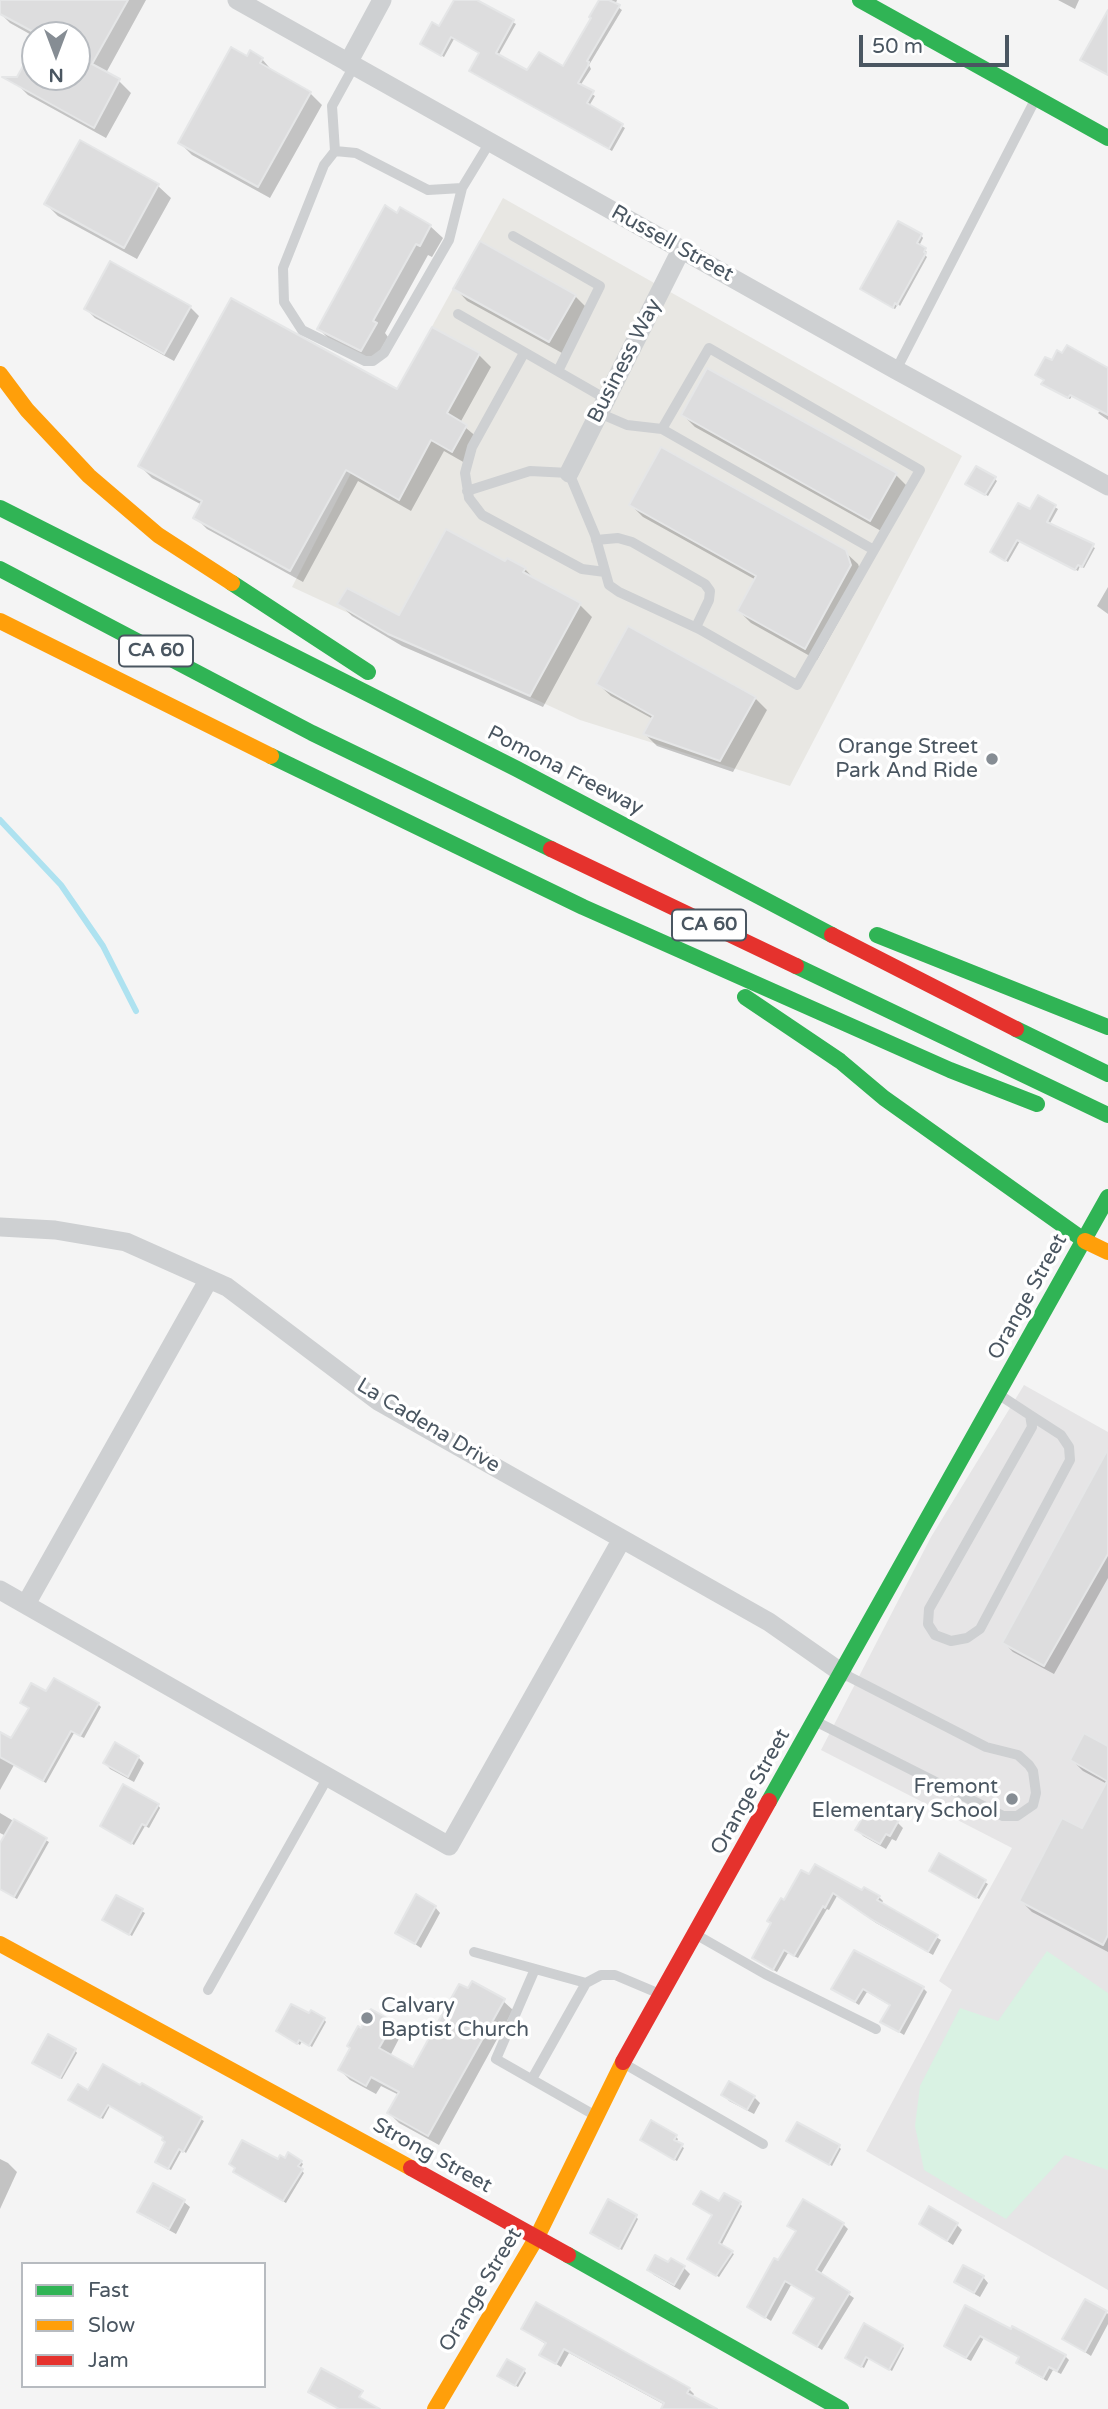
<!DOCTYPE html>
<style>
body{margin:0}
#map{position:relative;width:1108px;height:2409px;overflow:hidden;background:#f4f4f4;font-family:"Varela Round",sans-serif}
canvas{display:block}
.legend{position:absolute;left:21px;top:2262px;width:245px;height:126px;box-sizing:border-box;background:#fff;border:2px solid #b7bbc0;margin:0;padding:9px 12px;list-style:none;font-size:21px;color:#4a5661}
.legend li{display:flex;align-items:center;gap:14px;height:35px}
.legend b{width:35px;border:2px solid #b7bbc0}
.north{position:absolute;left:21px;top:21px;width:70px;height:70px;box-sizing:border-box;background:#fff;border:2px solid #b7bbc0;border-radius:50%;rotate:180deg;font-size:19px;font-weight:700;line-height:28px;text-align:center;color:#4a5661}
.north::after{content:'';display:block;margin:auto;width:24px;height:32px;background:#868d94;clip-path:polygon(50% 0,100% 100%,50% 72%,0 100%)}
.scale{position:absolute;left:859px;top:35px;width:150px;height:32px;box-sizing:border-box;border:4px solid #4a5661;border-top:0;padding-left:9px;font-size:21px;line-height:24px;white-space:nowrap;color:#4a5661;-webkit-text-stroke:5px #fff;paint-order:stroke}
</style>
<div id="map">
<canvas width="1108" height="2409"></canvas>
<ul class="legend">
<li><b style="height:9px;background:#30b455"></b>Fast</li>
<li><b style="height:9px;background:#ff9f0a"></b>Slow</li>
<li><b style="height:9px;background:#e5322d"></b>Jam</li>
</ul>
<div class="north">N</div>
<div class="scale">50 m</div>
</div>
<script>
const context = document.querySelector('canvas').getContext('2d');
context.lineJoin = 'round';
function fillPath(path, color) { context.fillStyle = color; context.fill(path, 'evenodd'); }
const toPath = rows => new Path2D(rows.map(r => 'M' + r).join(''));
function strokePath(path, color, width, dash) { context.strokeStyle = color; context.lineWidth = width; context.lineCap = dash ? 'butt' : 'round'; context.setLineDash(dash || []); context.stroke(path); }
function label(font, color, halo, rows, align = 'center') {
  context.font = font + ' "Varela Round",sans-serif'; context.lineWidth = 7; context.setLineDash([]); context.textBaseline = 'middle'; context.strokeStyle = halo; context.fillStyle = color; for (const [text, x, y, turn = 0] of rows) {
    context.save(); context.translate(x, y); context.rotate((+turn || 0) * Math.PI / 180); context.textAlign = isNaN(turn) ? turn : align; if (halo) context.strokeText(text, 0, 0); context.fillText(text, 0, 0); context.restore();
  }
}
fillPath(toPath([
 [503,198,962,456,790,786,580,720,292,587,351,473]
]), '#e8e7e3');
fillPath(toPath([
 [1024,1385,1108,1432,1108,2290,866,2151,952,1990,939,1981,1012,1848,821,1750,931,1537]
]), '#e6e5e6');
fillPath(toPath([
 [1047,1951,1108,1993,1108,2170,1065,2155,1006,2219,924,2170,915,2126,920,2086,960,2008,998,2021]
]), '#d9f2e3');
fillPath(toPath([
 [3,0,146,0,106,73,119,81,131,93,106,138,28,95,16,83,35,48,35,77,77,77,77,35,35,35,35,37,10,23,0,13,0,6],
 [456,0,474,0,516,24,498,56,528,73,564,68,593,19,601,0,617,0,615,5,622,10,589,65,591,69,580,86,595,96,589,106,625,128,612,151,474,74,480,54,454,39,444,57,425,46,440,29],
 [1058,0,1079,0,1075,9],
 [247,58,262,59,274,73,310,93,322,105,270,198,192,155,180,143],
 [80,143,158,186,171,198,137,259,58,216,46,204],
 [398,215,430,226,443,238,432,257,428,255,385,333,388,337,374,362,331,341,319,329],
 [921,235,923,238,919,246,927,252,925,255,927,257,900,306,898,304,895,309,864,291],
 [455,288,575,296,587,308,562,353,467,301],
 [190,307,199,316,174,361,95,318,86,309],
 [479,355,491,367,460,423,478,438,465,463,444,451,411,511,358,481,303,582,207,529,195,517,202,505,152,478,140,466,398,392],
 [1108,371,1108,420,1098,413,1100,411,1072,396,1070,399,1046,386],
 [683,415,896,475,908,487,883,532,695,427],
 [994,478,997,481,988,496,970,486],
 [1038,497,1058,509,1049,525,1095,548,1084,568,1080,566,1078,571,1020,541,1008,562,995,554,1030,511],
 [631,505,845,552,858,564,863,578,817,660,751,623,739,611,756,580,643,517],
 [505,564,525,569,536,581,580,605,592,617,543,707,402,646,352,616,340,604,400,617],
 [1108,587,1108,614,1097,606],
 [598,684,755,698,767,710,733,772,657,746,645,734,653,719,611,696],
 [1108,1461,1108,1578,1054,1674,1013,1652,1004,1643],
 [47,1694,98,1704,101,1707,84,1738,74,1733,46,1783,14,1765,0,1790,0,1734,12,1741],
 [115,1745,138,1757,144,1763,134,1782,110,1769,105,1763],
 [1108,1748,1108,1952,1032,1912,1021,1901,1083,1831,1107,1784,1083,1771,1072,1760],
 [158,1805,160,1808,149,1828,145,1826,134,1845,102,1826],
 [0,1813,49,1842,17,1899,0,1889,0,1846,6,1836,0,1833],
 [897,1822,903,1828,896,1841,892,1839,886,1849,863,1836,858,1830],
 [940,1856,988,1884,979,1899,933,1873],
 [810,1877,879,1897,883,1901,881,1904,941,1940,933,1955,876,1923,837,1896,829,1910,827,1909,798,1958,788,1953,777,1972,758,1961,754,1957,785,1902],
 [117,1897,145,1913,132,1936,107,1922],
 [435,1907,440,1913,421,1948,397,1932],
 [923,1988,927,1992,904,2035,883,2022,891,2006,867,1992,859,2005,834,1989],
 [503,2001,513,2010,439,2145,399,2123,389,2113,399,2095,381,2086,376,2094,350,2080,340,2070,393,2023,402,2033,390,2056,414,2069],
 [324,2019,326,2022,312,2047,302,2041,300,2045,280,2033],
 [75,2050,77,2053,62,2079,37,2065],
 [142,2085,204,2121,186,2153,182,2150,171,2170,159,2164,167,2142,165,2137,110,2106,103,2119,72,2102,141,2088],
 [724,2095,754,2097,760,2103,754,2114,729,2101],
 [676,2137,678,2139,676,2143,684,2148,677,2161,644,2142],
 [791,2143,839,2147,841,2149,832,2166],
 [0,2159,8,2163,17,2172,0,2209],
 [278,2161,301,2162,303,2164,300,2169,304,2173,286,2203,237,2174],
 [184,2202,190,2207,176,2234,145,2217,139,2211],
 [720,2204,740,2204,742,2206,721,2246,734,2254,719,2277,691,2261],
 [636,2217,638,2219,622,2250,594,2235],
 [843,2224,848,2229,820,2275,854,2298,822,2350,796,2333,816,2299,791,2285,771,2321,749,2307,797,2232,789,2225],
 [921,2224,956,2224,962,2230,953,2245],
 [669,2265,684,2268,690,2274,680,2290,654,2275,649,2269],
 [983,2277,988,2283,980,2297,962,2287,956,2282],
 [966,2308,1065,2356,1069,2360,1061,2374,1053,2370,1047,2381,1022,2367,1018,2363,1021,2358,984,2338,971,2361,950,2350,946,2346],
 [1106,2312,1108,2314,1108,2324,1091,2356,1065,2339],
 [523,2329,689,2389,694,2394,692,2397,714,2409,663,2409,665,2405,569,2353,561,2367,541,2354,547,2345],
 [902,2346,904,2348,892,2371,869,2358,864,2368,849,2360],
 [524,2370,526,2373,518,2387,502,2378]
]), '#0003');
strokePath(toPath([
 [0,820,61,885,103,946,136,1011]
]), '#aee2f0', 6);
const building = toPath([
 [0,0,128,0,92,64,120,79,94,128,2,77,17,77,35,44,35,77,77,77,77,35,39,35,0,14,0,0],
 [454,0,477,0,514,20,496,53,527,70,539,52,563,66,591,18,589,17,599,0,609,0,620,5,587,61,589,62,588,66,578,83,594,91,587,103,623,124,609,149,469,71,479,53,451,37,441,56,420,44,432,22,439,26,454,0],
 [1108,10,1108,75,1080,60,1108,10],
 [231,47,247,56,250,50,263,58,260,63,311,92,258,187,178,143,231,47],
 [80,140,159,184,124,248,44,204,80,140],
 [385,205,397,213,400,207,431,225,420,246,416,244,387,296,373,321,377,323,361,351,317,329,385,205],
 [898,221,922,234,917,243,926,248,924,252,926,253,897,305,895,303,893,308,860,289,898,221],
 [480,241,576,295,549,342,453,289,480,241],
 [110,261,191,306,164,354,84,309,110,261],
 [231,298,397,389,432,327,480,353,447,413,467,425,452,452,431,440,399,500,346,470,290,571,193,518,202,501,138,466,231,298],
 [1067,345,1108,368,1108,415,1070,395,1068,398,1041,384,1044,380,1035,375,1045,357,1052,360,1057,350,1062,353,1067,345],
 [707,368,897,473,870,521,681,415,707,368],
 [661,447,846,550,851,565,805,649,737,611,756,576,629,505,661,447],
 [976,466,996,477,985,495,965,484,976,466],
 [1038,495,1056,505,1047,522,1094,544,1082,567,1078,565,1075,570,1017,540,1005,561,990,552,1018,503,1030,509,1038,495],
 [446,529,505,561,507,558,526,568,523,572,581,603,530,696,388,634,337,604,347,588,399,615,446,529],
 [628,626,756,697,720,761,643,734,653,716,596,684,628,626],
 [1108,1449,1108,1554,1044,1666,1002,1643,1108,1449],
 [54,1678,99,1703,80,1736,71,1731,43,1781,0,1757,0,1732,11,1738,29,1708,20,1703,31,1683,46,1691,54,1678],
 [1084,1733,1108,1746,1108,1935,1103,1945,1019,1901,1062,1818,1082,1828,1107,1781,1070,1760,1084,1733],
 [115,1742,139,1756,128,1777,103,1763,115,1742],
 [123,1784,159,1804,146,1826,142,1824,131,1844,100,1826,123,1784],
 [870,1805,899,1820,890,1836,886,1834,880,1844,855,1830,870,1805],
 [14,1819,47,1838,14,1897,0,1889,0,1843,14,1819],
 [939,1853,986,1880,976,1898,929,1871,939,1853],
 [815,1864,862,1890,864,1887,880,1896,877,1900,938,1935,928,1952,871,1919,833,1893,825,1908,823,1906,794,1956,784,1950,773,1970,752,1958,771,1923,767,1921,781,1898,784,1900,801,1870,809,1874,815,1864],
 [416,1894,436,1906,415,1944,395,1933,416,1894],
 [116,1895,143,1909,129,1935,102,1920,116,1895],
 [854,1950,924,1987,899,2032,880,2022,890,2005,863,1989,855,2002,831,1989,854,1950],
 [472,1981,505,1999,428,2136,387,2113,399,2092,371,2077,366,2086,338,2070,350,2048,347,2046,358,2026,361,2028,371,2009,394,2022,379,2048,413,2067,459,1984,468,1988,472,1981],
 [291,2004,309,2013,311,2010,325,2018,309,2046,299,2040,297,2044,276,2031,291,2004],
 [48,2034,76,2049,60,2078,32,2063,48,2034],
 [103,2064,140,2085,142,2083,202,2117,183,2152,179,2149,168,2169,155,2162,165,2142,162,2140,163,2137,108,2105,100,2118,68,2100,78,2084,88,2090,103,2064],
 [729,2081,755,2096,747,2110,721,2095,729,2081],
 [651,2120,677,2135,674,2140,683,2144,674,2160,640,2140,651,2120],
 [797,2122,840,2145,829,2165,786,2141,797,2122],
 [242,2140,278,2159,280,2155,285,2158,288,2152,302,2161,298,2166,303,2169,283,2201,233,2172,235,2168,229,2164,242,2140],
 [153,2183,185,2200,169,2229,137,2212,153,2183],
 [701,2191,719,2201,724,2193,741,2202,719,2243,733,2251,716,2276,687,2259,712,2215,693,2204,701,2191],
 [608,2199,637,2215,619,2249,590,2233,608,2199],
 [803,2199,844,2223,816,2270,850,2292,817,2347,793,2333,814,2298,785,2281,765,2318,747,2307,774,2258,778,2260,796,2231,787,2226,803,2199],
 [929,2206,958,2223,947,2241,919,2224,929,2206],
 [655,2255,668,2262,671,2258,685,2266,674,2285,647,2270,655,2255],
 [963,2265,984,2276,974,2293,954,2282,963,2265],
 [1085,2299,1107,2311,1085,2352,1062,2339,1085,2299],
 [536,2302,690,2388,687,2393,717,2409,661,2409,664,2403,564,2349,556,2364,539,2355,546,2343,521,2329,536,2302],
 [965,2305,1011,2329,1012,2326,1066,2355,1057,2371,1049,2367,1043,2378,1016,2363,1019,2357,980,2336,966,2358,944,2346,965,2305],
 [864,2323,903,2345,889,2370,866,2357,861,2367,845,2358,864,2323],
 [507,2359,525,2369,515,2386,497,2376,507,2359],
 [321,2368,363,2391,359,2397,380,2409,339,2409,308,2392,321,2368]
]);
fillPath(building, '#ddddde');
strokePath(building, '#e5e6e7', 2);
strokePath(toPath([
 [335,151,332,106,354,66],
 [462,188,449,240,384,353,373,361,365,361,302,330,284,302,283,268,324,165,335,151,356,153,428,190,462,188,490,142],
 [513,236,600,286,558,371],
 [458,314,606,399],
 [524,353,472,447,465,473,469,498,482,515,582,569,605,572],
 [896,370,1035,100],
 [599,413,627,425,662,429],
 [467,491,530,471,569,473,595,535,609,585,619,592,699,629,797,685,874,550,920,470,709,348,662,429,874,550],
 [596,540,618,538,632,542,705,584,710,591,709,600,696,627],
 [998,1394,1030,1415,1032,1427,929,1609,928,1624,935,1635,951,1641,967,1638,980,1629,1070,1460,1069,1447,1061,1435,1030,1415],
 [815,1721,1003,1816,1017,1816,1033,1805,1036,1793,1033,1771,1029,1765,1018,1755,986,1747,842,1673],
 [695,1934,765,1974,876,2029],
 [474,1952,586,1983,601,1975,615,1975,660,1994],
 [535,1969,496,2059,596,2116],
 [208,1990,328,1777],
 [623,2063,763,2144],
 [532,2079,586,1983]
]), '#ced0d2', 10);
strokePath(toPath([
 [237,0,896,370,1108,486],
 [348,63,382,0],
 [569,473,681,250],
 [0,1227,55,1230,126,1242,227,1287,378,1401,769,1622,842,1673],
 [0,1590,449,1846,622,1539],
 [26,1604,209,1279]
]), '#ced0d2', 19);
strokePath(toPath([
 [860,0,1108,138],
 [0,508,517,769,832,935],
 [0,569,312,733,551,849],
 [232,583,368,672],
 [271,756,583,907,950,1070,1037,1104],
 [877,935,1108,1027],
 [796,966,1108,1115],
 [745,997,840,1061,884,1098,1085,1241],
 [1016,1029,1108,1074],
 [769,1801,1108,1197],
 [568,2255,841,2409]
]), '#30b455', 16);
strokePath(toPath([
 [0,374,27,410,89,476,158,535,232,583],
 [0,621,271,756],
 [1085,1241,1108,1252],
 [0,1944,411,2168],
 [435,2409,537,2237,623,2062]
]), '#ff9f0a', 16);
strokePath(toPath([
 [551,849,796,966],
 [832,935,1016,1029],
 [623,2062,769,1801],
 [411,2168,568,2255]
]), '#e5322d', 16);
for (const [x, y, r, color] of [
 [992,759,7,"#868d94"],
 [1012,1799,7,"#868d94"],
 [367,2018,7,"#868d94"]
]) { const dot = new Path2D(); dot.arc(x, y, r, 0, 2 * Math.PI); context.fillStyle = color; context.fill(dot); strokePath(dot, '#fff', 2.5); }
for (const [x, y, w] of [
 [156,651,74],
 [709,925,74]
]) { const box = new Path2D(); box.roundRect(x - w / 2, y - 15.5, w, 31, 5); context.fillStyle = '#fff'; context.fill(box); strokePath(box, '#4a5661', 2); }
label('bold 19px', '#4a5661', null, [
 ["CA 60",156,651],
 ["CA 60",709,925]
]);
label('21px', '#4a5661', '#fff', [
 ["Russell Street",672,244,29],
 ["Business Way",625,361,-63],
 ["Pomona Freeway",565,771,27],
 ["Orange Street",1028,1297,-61],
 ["La Cadena Drive",428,1426,31],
 ["Orange Street",751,1792,-61],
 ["Strong Street",432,2156,29],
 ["Orange Street",481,2290,-59]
]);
label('21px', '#4a5661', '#fff', [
 ["Orange Street",978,747],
 ["Park And Ride",978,771],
 ["Fremont",998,1787],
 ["Elementary School",998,1811],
 ["Calvary",381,2006,"left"],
 ["Baptist Church",381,2030,"left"]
], 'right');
</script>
